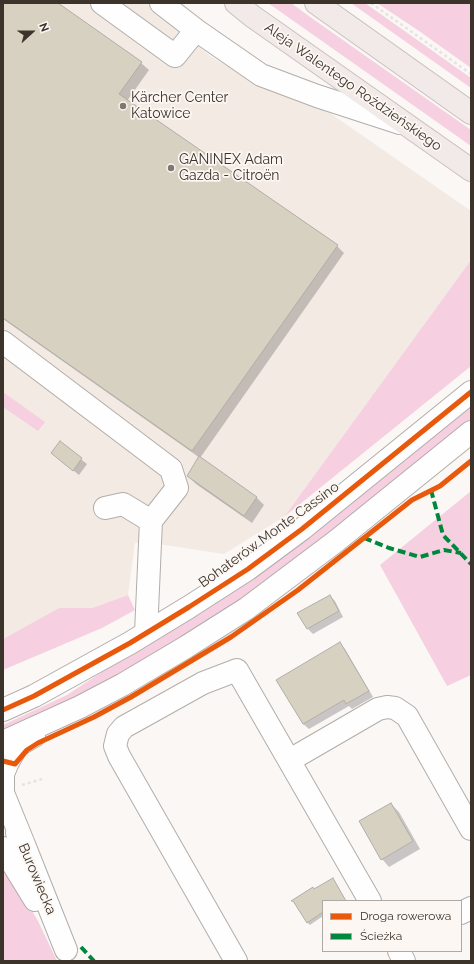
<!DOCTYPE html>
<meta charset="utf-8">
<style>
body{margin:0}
#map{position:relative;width:474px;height:964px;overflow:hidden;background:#faf7f5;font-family:Raleway,sans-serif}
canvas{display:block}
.frame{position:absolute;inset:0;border:4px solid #3c332b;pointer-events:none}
.legend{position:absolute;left:322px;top:900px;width:140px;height:52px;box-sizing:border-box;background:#fcf7f3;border:1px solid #afa9a3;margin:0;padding:5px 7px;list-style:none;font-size:12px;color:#3c332b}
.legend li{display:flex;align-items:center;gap:8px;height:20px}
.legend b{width:20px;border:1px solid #afa9a3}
.north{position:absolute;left:12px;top:12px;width:40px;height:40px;-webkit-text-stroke:3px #fcf7f3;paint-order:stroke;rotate:69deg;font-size:11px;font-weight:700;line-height:16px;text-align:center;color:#3c332b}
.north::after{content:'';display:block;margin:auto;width:14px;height:18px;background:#3c332b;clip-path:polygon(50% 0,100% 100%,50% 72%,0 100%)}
</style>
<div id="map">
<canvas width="474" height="964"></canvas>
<div class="frame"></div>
<ul class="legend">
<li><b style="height:5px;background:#e8590c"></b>Droga rowerowa</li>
<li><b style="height:5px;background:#00873e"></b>Ścieżka</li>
</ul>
<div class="north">N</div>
</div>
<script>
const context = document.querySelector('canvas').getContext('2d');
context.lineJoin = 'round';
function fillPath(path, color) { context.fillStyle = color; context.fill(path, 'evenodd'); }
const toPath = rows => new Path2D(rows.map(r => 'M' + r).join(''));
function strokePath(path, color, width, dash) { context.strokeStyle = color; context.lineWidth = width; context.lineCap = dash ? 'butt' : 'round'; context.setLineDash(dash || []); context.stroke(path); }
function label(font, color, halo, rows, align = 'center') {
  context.font = font + ' Raleway,sans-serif'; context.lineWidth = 3.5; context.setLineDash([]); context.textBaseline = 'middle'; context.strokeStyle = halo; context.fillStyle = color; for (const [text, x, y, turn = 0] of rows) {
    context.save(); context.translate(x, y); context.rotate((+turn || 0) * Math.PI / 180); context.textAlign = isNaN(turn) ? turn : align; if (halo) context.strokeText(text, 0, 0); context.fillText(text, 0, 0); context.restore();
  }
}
fillPath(toPath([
 [3,3,147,3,210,56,264,87,317,104,471,211,471,260,284,517,224,554,158,544,135,543,128,595,92,608,59,608,3,639]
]), '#f3eae4');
fillPath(toPath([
 [268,3,291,3,313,19,471,130,471,146],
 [351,3,365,3,471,78,471,88],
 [377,3,471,3,471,68,419,31],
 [471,260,471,366,284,517],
 [3,392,45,422,38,431,3,407],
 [471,406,471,419,312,548,243,598,214,618,128,670,60,705,3,730,3,725,67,695,120,660,201,613,252,579,348,506],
 [471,491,471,675,447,686,380,565],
 [128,595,135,610,102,628,3,670,3,639,59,608,92,608],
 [3,862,38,921,57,961,3,961]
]), '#f6d0e0');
fillPath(toPath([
 [3,3,56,3,141,63,149,70,127,101,337,246,344,253,200,458,256,497,264,505,252,523,196,484,188,476,200,458,3,319],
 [60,443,87,464,79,475,58,458],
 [330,596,335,601,343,617,313,634,308,629],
 [340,644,345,649,373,697,352,709,349,706,309,729,303,724,278,680],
 [391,804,399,812,420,849,389,867,382,859],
 [314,890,345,901,323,901,323,916,310,925,307,922]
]), '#0003');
const building = toPath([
 [3,3,58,3,142,62,119,94,338,245,192,451,3,318,3,3],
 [60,441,82,458,73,471,51,453,60,441],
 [199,456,257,497,244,516,187,476,199,456],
 [330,595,339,611,307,629,297,613,330,595],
 [340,642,369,691,346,704,344,700,303,724,276,680,340,642],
 [391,803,413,841,381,860,359,821,391,803],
 [333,878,346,901,323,901,323,912,307,923,293,901,291,901,313,887,314,889,333,878]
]);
fillPath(building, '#d7d1c2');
strokePath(building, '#b1aea9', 1);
const minor = toPath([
 [102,3,175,56,196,30],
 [161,3,196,30,261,75,317,96,400,123],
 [3,342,171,469,177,488,151,521,146,633],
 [105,508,123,504,151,521],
 [3,710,34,696,130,643,189,607,248,569,302,529,471,392],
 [3,742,80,707,122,685,186,647,246,609,335,542,471,432],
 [290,760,378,709,387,707,395,708,407,716,471,829],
 [17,833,25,847,66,950],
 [25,847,3,793,3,774,8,762,17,746,34,736],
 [3,848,35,900],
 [461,913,471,908],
 [399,951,404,961],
 [236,961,119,756,115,746,118,734,124,727,203,683,237,670,370,901]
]);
const highway = toPath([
 [236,3,252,16,471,170],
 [316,3,471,113]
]);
strokePath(minor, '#b2ada9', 24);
strokePath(highway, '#cac0be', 24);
strokePath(toPath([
 [371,3,471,74],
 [22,785,42,779]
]), '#e5e3e3', 2.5, [3, 3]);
strokePath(minor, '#fefefe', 22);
strokePath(highway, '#f2eae9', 22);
strokePath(toPath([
 [431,490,443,535,471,564],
 [364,538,389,548,420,557,444,550,461,553],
 [81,947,94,961]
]), '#00873e', 4, [8, 4]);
strokePath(toPath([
 [3,710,34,696,130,643,189,607,248,569,302,529,471,392],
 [3,761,15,764,27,750,38,743,94,717,131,697,231,637,298,590,412,500,440,486,471,461]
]), '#e8590c', 5);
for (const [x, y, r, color] of [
 [123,106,4,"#7e7872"],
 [171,168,4,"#7e7872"]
]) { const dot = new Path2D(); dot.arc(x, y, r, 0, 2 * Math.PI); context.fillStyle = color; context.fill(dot); strokePath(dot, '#fcf7f3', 1.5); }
label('14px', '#3c332b', '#fcf7f3', [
 ["Aleja Walentego Roździeńskiego",353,87,35],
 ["Bohaterów Monte Cassino",269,535,-36],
 ["Burowiecka",37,879,67]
]);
label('14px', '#3c332b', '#fcf7f3', [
 ["Kärcher Center",131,98],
 ["Katowice",131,114],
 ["GANINEX Adam",179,160],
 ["Gazda - Citroën",179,176]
], 'left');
</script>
